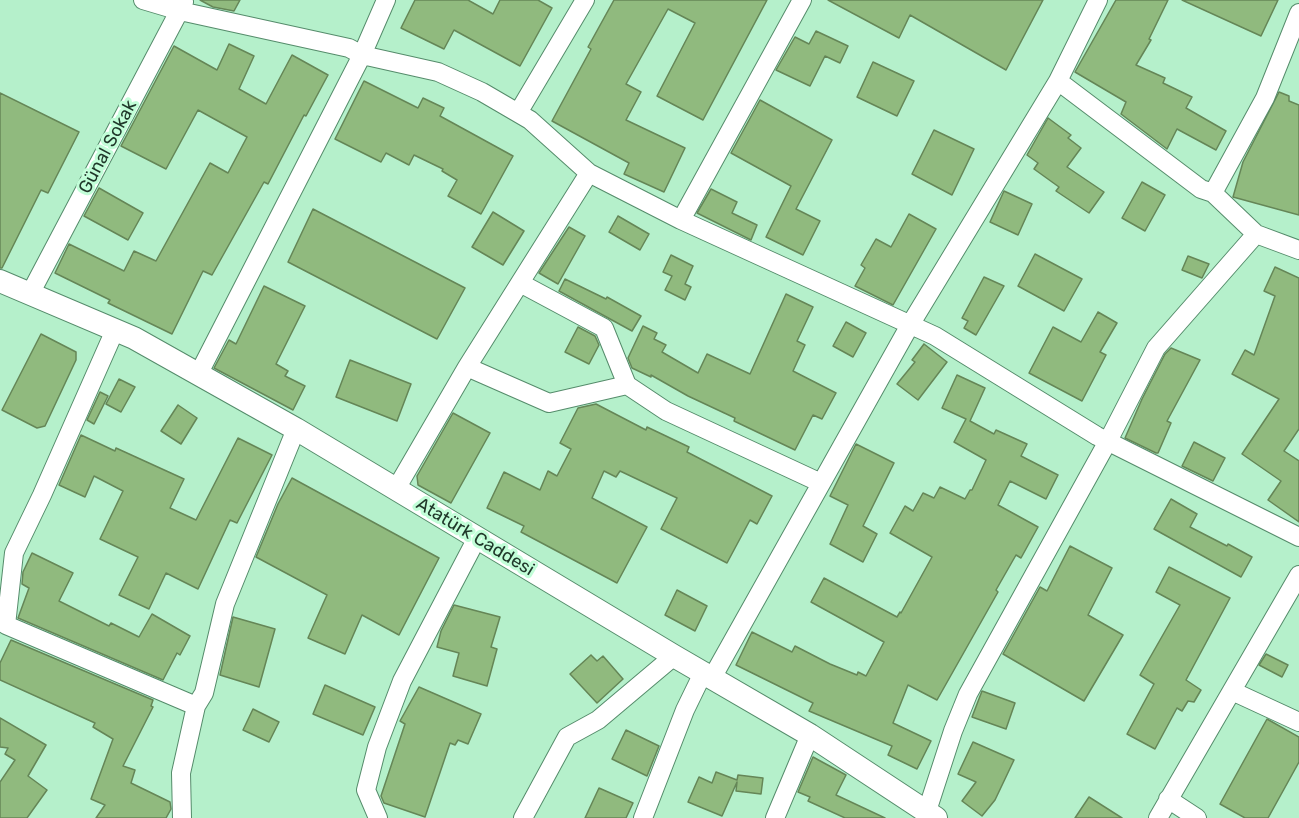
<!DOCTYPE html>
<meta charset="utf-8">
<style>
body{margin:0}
canvas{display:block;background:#b5f0cb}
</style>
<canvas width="1299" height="818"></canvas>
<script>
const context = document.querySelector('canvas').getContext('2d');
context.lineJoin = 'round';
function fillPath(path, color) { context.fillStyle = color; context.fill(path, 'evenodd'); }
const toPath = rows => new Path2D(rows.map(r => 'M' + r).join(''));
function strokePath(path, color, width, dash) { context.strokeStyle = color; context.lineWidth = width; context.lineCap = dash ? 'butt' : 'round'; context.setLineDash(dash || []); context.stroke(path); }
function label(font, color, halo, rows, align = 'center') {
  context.font = font + ' Rubik,sans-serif'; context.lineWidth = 6; context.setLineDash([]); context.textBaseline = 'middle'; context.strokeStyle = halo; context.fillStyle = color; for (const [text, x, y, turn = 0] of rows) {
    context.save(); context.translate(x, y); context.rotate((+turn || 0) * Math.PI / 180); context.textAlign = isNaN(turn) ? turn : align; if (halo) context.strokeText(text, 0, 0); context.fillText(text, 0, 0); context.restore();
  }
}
const building = toPath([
 [200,0,240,0,234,11,213,7,200,0],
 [415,0,468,0,493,14,500,0,538,0,552,8,520,66,454,30,444,49,401,28,415,0],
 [614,0,767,0,703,120,657,96,695,23,668,9,626,84,641,92,626,120,685,148,664,192,624,174,629,163,552,121,591,49,588,47,614,0],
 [828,0,1043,0,1006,70,910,15,899,38,828,0],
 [1116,0,1168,0,1149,39,1151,40,1136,65,1165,78,1163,83,1192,97,1186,108,1226,131,1216,150,1177,129,1167,149,1121,114,1126,102,1075,72,1116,0],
 [1182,0,1278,0,1261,36,1182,0],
 [816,31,848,46,840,63,825,56,810,86,776,70,795,37,809,44,816,31],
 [229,44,254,56,239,89,266,104,292,55,328,75,306,116,304,115,268,184,264,182,212,275,203,271,172,334,108,303,110,300,55,273,69,244,124,271,134,251,156,261,210,163,228,173,247,137,198,110,166,169,121,146,174,46,217,70,229,44],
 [873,62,914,81,897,116,857,97,873,62],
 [364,81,418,108,423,98,444,108,440,116,513,156,481,214,448,196,457,180,442,171,443,169,414,155,409,165,386,153,381,162,335,139,364,81],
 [1279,92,1289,96,1289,101,1299,105,1299,215,1233,197,1243,162,1279,92],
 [0,93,79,132,48,193,41,190,2,268,0,268,0,93],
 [760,100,832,140,796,209,820,221,803,255,766,237,791,186,731,153,760,100],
 [1048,118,1071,135,1068,138,1081,148,1067,167,1104,192,1089,213,1056,191,1059,187,1034,169,1038,163,1027,155,1048,118],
 [934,130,974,149,952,195,912,174,934,130],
 [1142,182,1165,195,1145,231,1122,218,1142,182],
 [99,188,143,213,128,240,84,216,99,188],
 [711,189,737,202,732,213,757,225,751,240,697,213,711,189],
 [1004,191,1032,204,1018,235,990,222,1004,191],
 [313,209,465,288,437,339,288,262,313,209],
 [493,212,524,231,503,265,472,247,493,212],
 [909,214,936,229,893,305,855,286,865,268,861,265,876,239,891,247,909,214],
 [618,216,649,234,640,250,609,232,618,216],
 [569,227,585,236,558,284,539,273,569,227],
 [1035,254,1082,279,1064,311,1018,286,1035,254],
 [671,255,693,266,685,284,691,287,685,300,665,290,672,276,663,272,671,255],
 [1188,256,1209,264,1202,278,1182,270,1188,256],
 [1275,267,1299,278,1299,429,1284,451,1299,461,1299,522,1268,500,1281,481,1242,454,1279,399,1232,374,1245,350,1254,355,1275,296,1264,291,1275,267],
 [984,277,1004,286,976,335,964,328,968,321,962,318,984,277],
 [565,279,606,299,607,297,641,316,632,331,559,291,565,279],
 [264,286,305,306,276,364,288,371,285,376,305,386,293,410,214,368,229,340,236,344,264,286],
 [786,294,813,307,797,341,805,345,793,371,836,393,822,419,813,415,795,450,734,421,735,418,688,396,651,375,651,377,632,368,628,358,643,326,657,333,654,339,666,345,662,352,698,373,707,354,750,374,786,294],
 [1098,312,1117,323,1100,352,1106,355,1082,401,1029,373,1053,327,1081,342,1098,312],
 [846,322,866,333,853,357,833,346,846,322],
 [578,327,595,336,599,345,589,364,565,352,578,327],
 [41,334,76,352,76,360,45,426,37,428,2,410,41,334],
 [924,344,947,362,918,400,897,384,915,362,912,360,924,344],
 [1171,348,1200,360,1167,421,1171,423,1158,453,1156,453,1125,438,1142,399,1165,354,1171,348],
 [350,360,411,384,397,421,336,397,350,360],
 [957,375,985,388,970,421,994,434,996,430,1027,444,1021,456,1058,475,1046,499,1010,481,998,505,1038,527,1021,558,1016,555,996,590,998,592,937,700,908,685,893,723,931,741,917,769,888,755,892,746,809,711,813,703,736,665,752,632,792,652,795,646,830,664,857,675,858,672,866,676,884,642,811,602,824,578,897,617,900,612,901,613,932,557,890,533,905,506,913,511,923,493,934,498,940,487,965,499,970,490,972,490,986,460,954,442,966,419,942,408,957,375],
 [119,379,135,387,121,412,106,404,119,379],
 [100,392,108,396,94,424,87,420,100,392],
 [596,404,646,430,647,427,689,447,687,452,772,496,757,524,750,520,727,563,661,529,677,498,620,471,616,477,604,471,592,498,647,527,617,583,521,532,524,526,487,508,504,472,540,490,548,471,557,476,571,449,560,443,578,408,596,404],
 [178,405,197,418,181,444,161,431,178,405],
 [453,413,490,433,451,503,418,485,417,476,453,413],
 [81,435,115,451,116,448,184,479,170,508,196,520,238,438,272,455,237,523,230,520,198,589,166,573,149,609,119,595,138,557,100,539,123,491,94,476,85,497,59,485,81,435],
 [1194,442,1225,458,1213,481,1182,466,1194,442],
 [856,444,894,463,863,526,877,534,863,562,830,544,848,505,830,496,856,444],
 [292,478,439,558,399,635,362,615,345,654,308,638,327,595,256,557,278,504,292,478],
 [1171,499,1197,514,1190,527,1227,546,1228,544,1252,557,1241,577,1154,529,1171,499],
 [1070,546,1112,568,1088,615,1123,635,1084,701,1003,654,1040,587,1047,591,1070,546],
 [32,553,73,573,59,601,109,626,111,623,139,637,152,614,190,636,180,655,177,653,163,680,18,618,29,588,22,584,23,572,32,553],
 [1169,567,1230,598,1186,680,1201,690,1194,702,1188,701,1182,711,1177,708,1155,749,1127,734,1154,684,1140,675,1180,605,1156,592,1169,567],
 [677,590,707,606,695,631,665,615,677,590],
 [454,605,500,617,491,647,497,649,487,686,453,676,459,653,437,647,441,631,454,605],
 [233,617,275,629,259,687,220,675,233,617],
 [11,640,153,700,151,706,153,707,123,766,135,770,131,783,170,802,171,809,166,818,96,818,105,805,91,799,113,739,93,727,95,723,0,680,0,663,11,640],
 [1266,654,1288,665,1282,677,1259,665,1266,654],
 [591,655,597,661,603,656,623,679,597,703,570,674,591,655],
 [325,685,375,707,363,735,313,714,325,685],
 [419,687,481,714,468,744,458,740,455,745,450,743,425,817,384,803,381,796,405,724,400,721,419,687],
 [982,691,1015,703,1006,729,972,717,982,691],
 [253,709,279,722,269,742,243,730,253,709],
 [0,718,46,745,28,776,47,790,27,818,0,818,0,782,15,760,5,754,8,748,0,747,0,718],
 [1267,719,1299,737,1299,762,1268,818,1245,818,1220,804,1267,719],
 [626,730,659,746,647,776,612,759,626,730],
 [973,742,1014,760,995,800,982,816,962,801,976,782,958,774,973,742],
 [813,757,846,775,836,795,885,818,845,818,808,801,810,797,798,792,813,757],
 [716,772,737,780,738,775,763,778,761,794,736,791,737,782,722,816,688,802,699,777,712,783,716,772],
 [599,788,633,803,626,818,585,818,599,788],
 [1089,797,1122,818,1075,818,1089,797]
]);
fillPath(building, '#90ba7e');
strokePath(building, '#658657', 1.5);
const minor = toPath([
 [143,0,180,11,349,48,362,55,438,72,482,92,530,120,589,173,681,220,935,336,1097,436,1299,537],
 [1058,81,1201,189,1213,193,1256,234,1299,250],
 [518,113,585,0],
 [1213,193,1265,98,1299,13],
 [681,220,802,0],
 [520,283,604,328,627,385,666,411,821,483],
 [30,294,184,2],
 [115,330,42,495,14,553,6,625,196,706],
 [467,367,549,403,627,385],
 [198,375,362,55,386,0],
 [396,489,467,367,589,173],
 [712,678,910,325,1058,81,1098,0],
 [1232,691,1299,722],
 [1168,799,1197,818],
 [927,811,953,731,968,694,1108,441,1156,348,1256,234],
 [182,818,181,773,196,706,204,693,225,604,296,429],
 [378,818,366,790,377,747,402,681,477,538],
 [523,818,567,737,598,720,674,656],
 [643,818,685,710,703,673],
 [775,818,810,735],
 [1158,818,1299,575]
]);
const tertiary = toPath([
 [0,281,134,338,296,429,674,656,810,735,936,818]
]);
strokePath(minor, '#558c6b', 20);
strokePath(tertiary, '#558c6b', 24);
strokePath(minor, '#fff', 18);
strokePath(tertiary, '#fff', 22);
label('18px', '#20382a', '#c2fed8', [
 ["Günal Sokak",108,147,-62],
 ["Atatürk Caddesi",475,537,31]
]);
</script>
